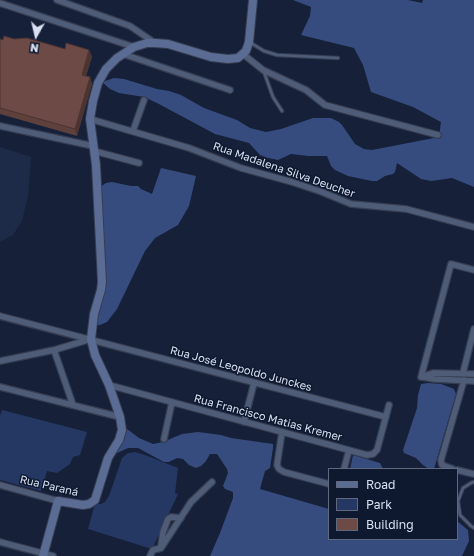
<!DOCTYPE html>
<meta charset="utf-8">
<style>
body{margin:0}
#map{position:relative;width:474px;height:556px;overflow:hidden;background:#162139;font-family:"Golos Text",sans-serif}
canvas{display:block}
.legend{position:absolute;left:328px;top:468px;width:130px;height:72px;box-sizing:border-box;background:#0e182f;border:1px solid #5f687d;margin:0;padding:5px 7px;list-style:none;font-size:12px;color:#d8e0f1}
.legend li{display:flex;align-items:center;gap:8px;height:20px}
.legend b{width:20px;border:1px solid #5f687d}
.north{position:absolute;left:16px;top:16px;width:40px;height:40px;-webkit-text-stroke:3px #0e182f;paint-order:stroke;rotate:188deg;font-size:11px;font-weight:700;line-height:16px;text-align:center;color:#d8e0f1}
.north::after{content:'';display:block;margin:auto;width:14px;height:18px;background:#d8e0f1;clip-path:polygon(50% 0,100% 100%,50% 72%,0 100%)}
</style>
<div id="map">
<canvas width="474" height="556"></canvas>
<ul class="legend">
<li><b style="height:5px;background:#5a6c94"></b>Road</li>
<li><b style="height:11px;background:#253864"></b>Park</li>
<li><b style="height:11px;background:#6d4a46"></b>Building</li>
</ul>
<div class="north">N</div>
</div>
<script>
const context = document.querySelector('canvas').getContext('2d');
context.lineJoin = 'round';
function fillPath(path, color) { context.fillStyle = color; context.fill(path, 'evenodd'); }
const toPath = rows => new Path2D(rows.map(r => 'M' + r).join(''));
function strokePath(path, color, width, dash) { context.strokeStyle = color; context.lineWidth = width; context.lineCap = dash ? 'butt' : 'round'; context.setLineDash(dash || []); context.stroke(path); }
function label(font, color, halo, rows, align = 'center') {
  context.font = font + ' "Golos Text",sans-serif'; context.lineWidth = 3; context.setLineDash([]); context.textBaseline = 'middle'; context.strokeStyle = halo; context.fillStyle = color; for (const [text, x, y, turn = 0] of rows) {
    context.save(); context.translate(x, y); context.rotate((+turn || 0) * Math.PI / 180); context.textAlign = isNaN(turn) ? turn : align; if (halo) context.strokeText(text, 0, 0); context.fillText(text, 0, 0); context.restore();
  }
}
fillPath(toPath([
 [0,147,31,157,28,196,22,221,13,235,0,242]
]), '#1d2a48');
fillPath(toPath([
 [2,410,87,432,80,455,73,457,70,464,57,473,47,471,41,491,0,480,0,416],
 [135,452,145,455,178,468,175,493,178,494,152,549,88,529,95,504,101,504,105,502,109,496,122,458,128,453]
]), '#253864');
fillPath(toPath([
 [293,0,408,0,422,3,423,0,474,0,474,187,452,178,431,181,421,179,397,163,395,172,393,174,385,176,377,181,372,181,348,176,335,170,331,166,327,156,308,156,291,154,278,160,268,158,260,155,249,143,215,134,157,103,144,97,119,93,110,89,102,82,114,78,124,79,157,89,169,91,181,95,204,108,237,120,250,128,266,132,281,129,313,118,331,118,339,122,342,125,355,144,364,149,372,150,439,137,441,122,413,107,371,92,363,65,354,48,301,35,310,16,311,7],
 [161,168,196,176,189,206,178,225,155,238,145,251,117,309,107,322,100,325,96,325,97,314,104,291,100,187,106,183,112,182,131,186,138,186,141,189,152,194],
 [428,383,441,384,449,387,454,389,456,394,434,469,429,469,423,465,416,458,404,453,403,450,417,408,418,395,421,384],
 [127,429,139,438,153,444,163,442,182,434,198,432,221,435,231,438,273,444,273,448,270,468,265,471,260,489,329,509,329,539,457,539,457,521,468,530,469,541,462,556,210,556,220,533,233,498,233,492,225,489,223,486,228,473,227,469,217,454,210,454,206,461,201,466,196,468,189,465,183,459,177,458,169,462,164,462,138,448,128,448,115,454,113,453,125,430],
 [353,455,380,463,383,469,350,469]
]), '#364c7e');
const lane = toPath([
 [251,43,264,51,277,55,338,58],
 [264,72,273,97,282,111],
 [474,482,471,483,463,488,458,501,460,515,471,526,474,528]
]);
const street = toPath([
 [57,0,130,26,155,43],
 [0,3,134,47],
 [123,54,230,90],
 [243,54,263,70,306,90,325,105,438,135],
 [90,119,189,148,241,168,292,182,322,192,351,204,406,209,474,227],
 [0,126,93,146],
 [133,131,144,100],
 [94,151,139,163],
 [0,316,386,417],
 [54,350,73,405],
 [0,361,54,350,91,339],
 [463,373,474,329],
 [421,377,451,264,474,270],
 [421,377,433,373,474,374],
 [423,377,434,379,474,381],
 [109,385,367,455,373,454,377,450,389,405],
 [0,387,120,417],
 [244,422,254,383],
 [282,432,277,465,279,469,284,472,329,484],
 [164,439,172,402],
 [344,469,349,450],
 [453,469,442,465,441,460,464,380],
 [457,470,474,474],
 [0,485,58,501],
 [0,542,53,556],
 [161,546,163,532,168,519,171,517,181,518],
 [150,556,153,550,161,548,191,502,212,482]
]);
const secondary = toPath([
 [43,556,58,501,83,505,89,504,95,500,108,458,119,440,122,430,120,417,109,385,95,355,91,339,94,314,101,290,102,282,96,165,90,119,93,101,98,83,106,69,117,58,134,47,147,43,155,43,168,44,211,57,228,59,238,58,246,51,249,42,253,0]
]);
strokePath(lane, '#363d52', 4.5);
strokePath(street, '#363d52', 8);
strokePath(secondary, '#363d52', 10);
strokePath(lane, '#4f5c78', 2.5);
strokePath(street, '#4f5c78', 5.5);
strokePath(secondary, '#5a6c94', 8);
fillPath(toPath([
 [0,39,3,40,14,39,65,49,89,50,92,57,86,76,90,77,92,84,77,136,0,114]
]), '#5e403c');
fillPath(toPath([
 [89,50,92,57,84,82,82,75],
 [90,77,92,84,77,136,75,129]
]), '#4c3431');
const building = toPath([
 [4,36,14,39,27,38,65,49,66,43,89,50,82,75,90,77,75,129,0,108,0,39,3,40,4,36]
]);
fillPath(building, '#6d4a46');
strokePath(building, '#4c3431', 1);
label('11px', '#d8e0f1', '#0e182f', [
 ["Rua Madalena Silva Deucher",284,170,19],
 ["Rua José Leopoldo Junckes",241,369,15],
 ["Rua Francisco Matias Kremer",268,418,15],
 ["Rua Paraná",49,486,13]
]);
</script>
